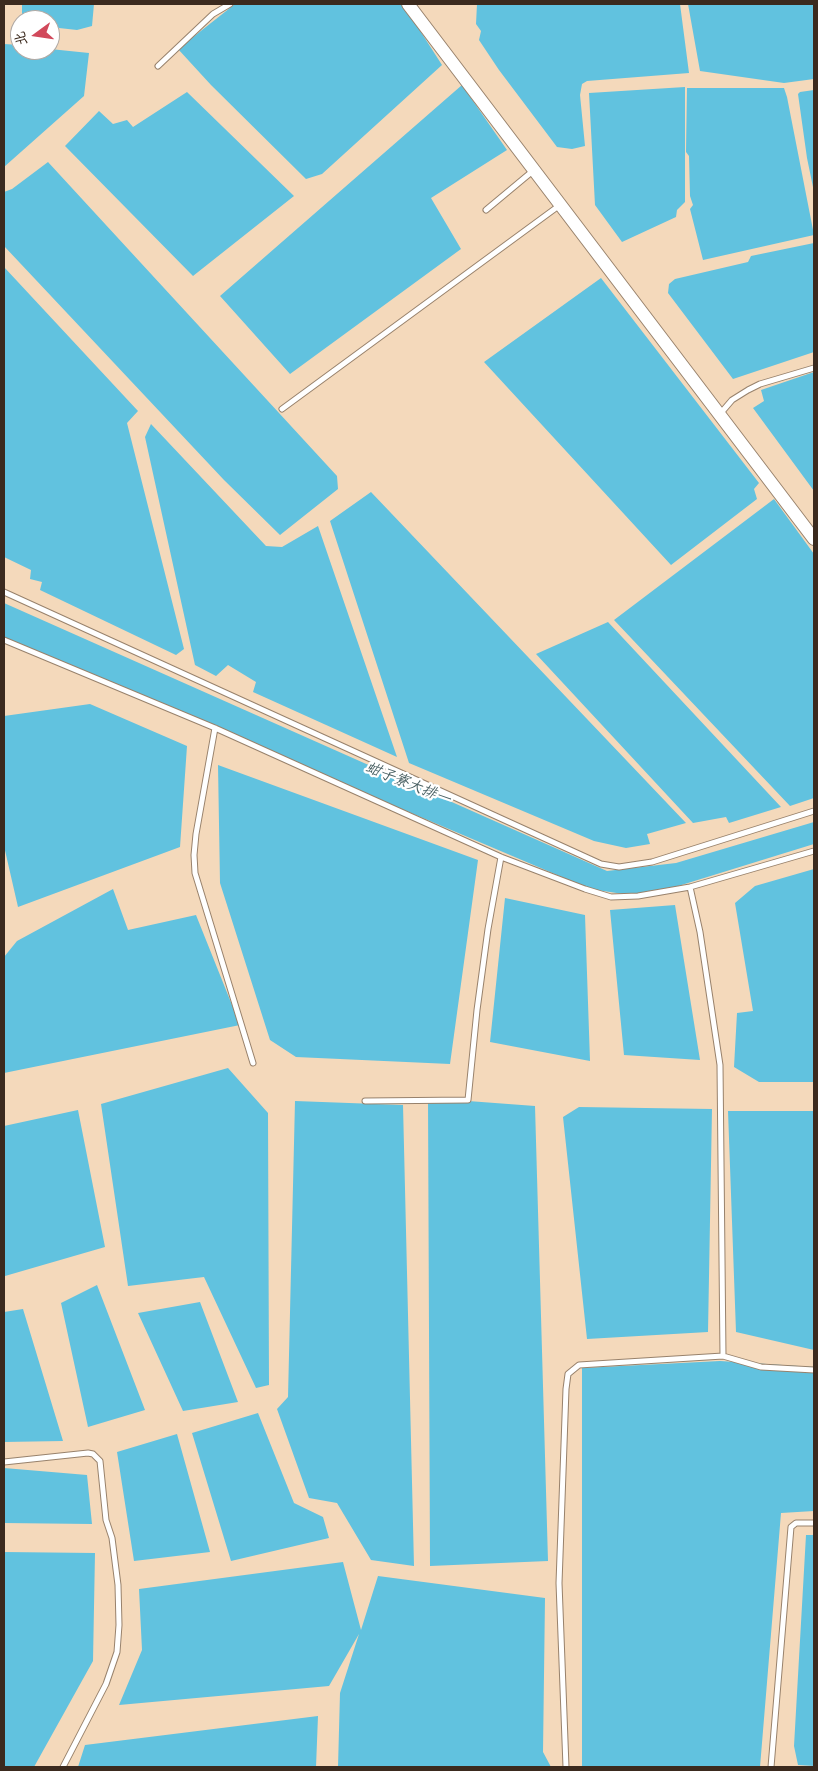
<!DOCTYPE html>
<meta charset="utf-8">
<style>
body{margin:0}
#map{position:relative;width:818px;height:1771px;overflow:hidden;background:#f4d9bb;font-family:Sriracha,"LXGW WenKai TC",sans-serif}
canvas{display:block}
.frame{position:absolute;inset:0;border:5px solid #3b2a1e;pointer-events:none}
.north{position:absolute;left:10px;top:10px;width:50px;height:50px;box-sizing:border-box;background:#fff;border:1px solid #b1aaa5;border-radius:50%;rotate:256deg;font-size:14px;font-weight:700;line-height:20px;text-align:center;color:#3b2a1e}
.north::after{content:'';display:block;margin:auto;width:18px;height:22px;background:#d1495b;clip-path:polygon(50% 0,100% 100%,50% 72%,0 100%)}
</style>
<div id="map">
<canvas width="818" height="1771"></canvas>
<div class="frame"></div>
<div class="north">北</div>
</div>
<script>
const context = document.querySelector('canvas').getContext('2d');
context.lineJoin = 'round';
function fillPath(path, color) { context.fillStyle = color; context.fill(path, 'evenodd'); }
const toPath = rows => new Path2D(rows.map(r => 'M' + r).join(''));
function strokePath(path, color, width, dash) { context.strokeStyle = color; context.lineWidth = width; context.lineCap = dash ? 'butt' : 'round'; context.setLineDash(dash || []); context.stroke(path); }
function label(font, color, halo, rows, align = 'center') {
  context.font = font + ' Sriracha,"LXGW WenKai TC",sans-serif'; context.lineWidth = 4.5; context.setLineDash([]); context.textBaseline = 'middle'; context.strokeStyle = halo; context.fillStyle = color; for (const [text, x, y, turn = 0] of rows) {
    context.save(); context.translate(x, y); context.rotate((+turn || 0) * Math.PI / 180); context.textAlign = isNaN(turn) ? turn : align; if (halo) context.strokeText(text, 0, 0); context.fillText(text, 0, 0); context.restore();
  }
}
fillPath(toPath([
 [22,4,94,4,92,26,77,30,50,27,50,20,22,20],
 [235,4,403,4,442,65,322,174,306,179,211,85,178,49],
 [477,4,680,4,689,73,587,81,582,84,580,95,585,146,572,149,557,147,499,70,479,40,481,31,476,24],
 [688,4,814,4,814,79,784,83,700,71],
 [4,44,20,45,20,50,50,50,50,49,89,53,84,96,4,167],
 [462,85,507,150,431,198,461,249,290,374,220,296],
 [685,87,685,202,677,210,676,217,622,242,595,205,589,93],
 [687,88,784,88,787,97,814,235,703,260,690,209,693,205,690,196,689,156,686,152],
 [814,90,814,192,807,158,798,94,800,92],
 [187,92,294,196,193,276,65,146,99,111,113,124,127,120,133,127],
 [48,162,337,476,338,489,280,535,224,480,4,246,4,192,12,189],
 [814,243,814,352,733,379,668,293,669,284,675,279,748,262,751,256],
 [4,267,138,411,127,423,184,649,176,655,40,590,42,582,30,579,31,570,4,557],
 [601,278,759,483,754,489,757,499,671,565,484,362],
 [814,372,814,491,753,408,764,401,761,390],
 [151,424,266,546,282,547,318,526,397,757,253,692,256,682,228,665,216,676,195,665,145,437],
 [371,492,686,823,647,834,650,844,626,848,594,841,409,763,330,521],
 [774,499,814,554,814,798,790,806,614,620],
 [4,603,607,871,676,863,814,822,814,844,675,887,630,895,590,889,4,640],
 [608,622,781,807,729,823,726,817,693,823,536,654],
 [90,704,187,746,180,847,18,907,4,846,4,716],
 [218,765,478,860,450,1064,296,1057,270,1040,220,883],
 [814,869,814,1082,759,1082,734,1067,737,1013,753,1011,735,903,755,886],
 [113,889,128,930,196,915,240,1025,4,1073,4,957,17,941],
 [505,898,585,915,590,1061,490,1042],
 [675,905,700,1060,624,1055,610,910],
 [228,1068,268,1113,269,1385,256,1388,204,1277,128,1286,101,1104],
 [428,1098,535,1106,548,1561,430,1566],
 [295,1101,403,1105,414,1566,371,1560,337,1503,309,1498,277,1409,288,1397],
 [579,1107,712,1109,708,1332,587,1339,563,1117],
 [78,1110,105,1247,5,1276,4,1126],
 [728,1111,814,1111,814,1350,736,1332],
 [97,1285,145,1410,88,1427,61,1303],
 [200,1302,238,1402,183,1411,138,1313],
 [23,1309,63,1441,4,1442,4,1312],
 [720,1361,814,1367,814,1511,781,1513,760,1767,582,1767,582,1368],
 [258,1413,294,1503,323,1517,329,1538,231,1561,192,1433],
 [177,1434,210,1552,134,1561,117,1452],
 [4,1468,87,1475,92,1524,4,1523],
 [806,1535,814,1535,814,1766,798,1765,794,1746],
 [4,1552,95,1553,93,1661,34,1767,4,1767],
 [343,1562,361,1630,378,1576,545,1598,543,1752,551,1767,338,1767,340,1693,359,1634,329,1686,119,1705,142,1650,139,1589],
 [318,1716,316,1767,78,1767,85,1745]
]), '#61c2df');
const service = toPath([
 [158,66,213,14,230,4],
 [486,210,534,170],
 [282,409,560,205],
 [720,414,732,400,748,390,760,384,814,368],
 [4,592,601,864,619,867,652,862,814,811],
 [4,640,215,728,501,857,585,889,611,897,638,896,690,887,814,851],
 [215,728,196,834,194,855,195,873,253,1063],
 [690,887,700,932,720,1065,723,1356,761,1367,814,1370],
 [365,1101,468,1100,477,1010,488,929,501,857],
 [4,1462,88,1453,93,1454,100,1461,106,1520,112,1538,118,1585,119,1625,117,1652,106,1684,63,1767],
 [566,1767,559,1583,566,1389,568,1374,579,1365,723,1356],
 [771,1767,791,1527,796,1523,814,1523]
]);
const tertiary = toPath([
 [408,4,814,539]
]);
strokePath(service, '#98826c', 7);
strokePath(tertiary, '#98826c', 14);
strokePath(service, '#fff', 5);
strokePath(tertiary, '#fff', 12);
label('italic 15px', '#485f62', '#fff', [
 ["蚶子寮大排一",408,784,22]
]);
</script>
